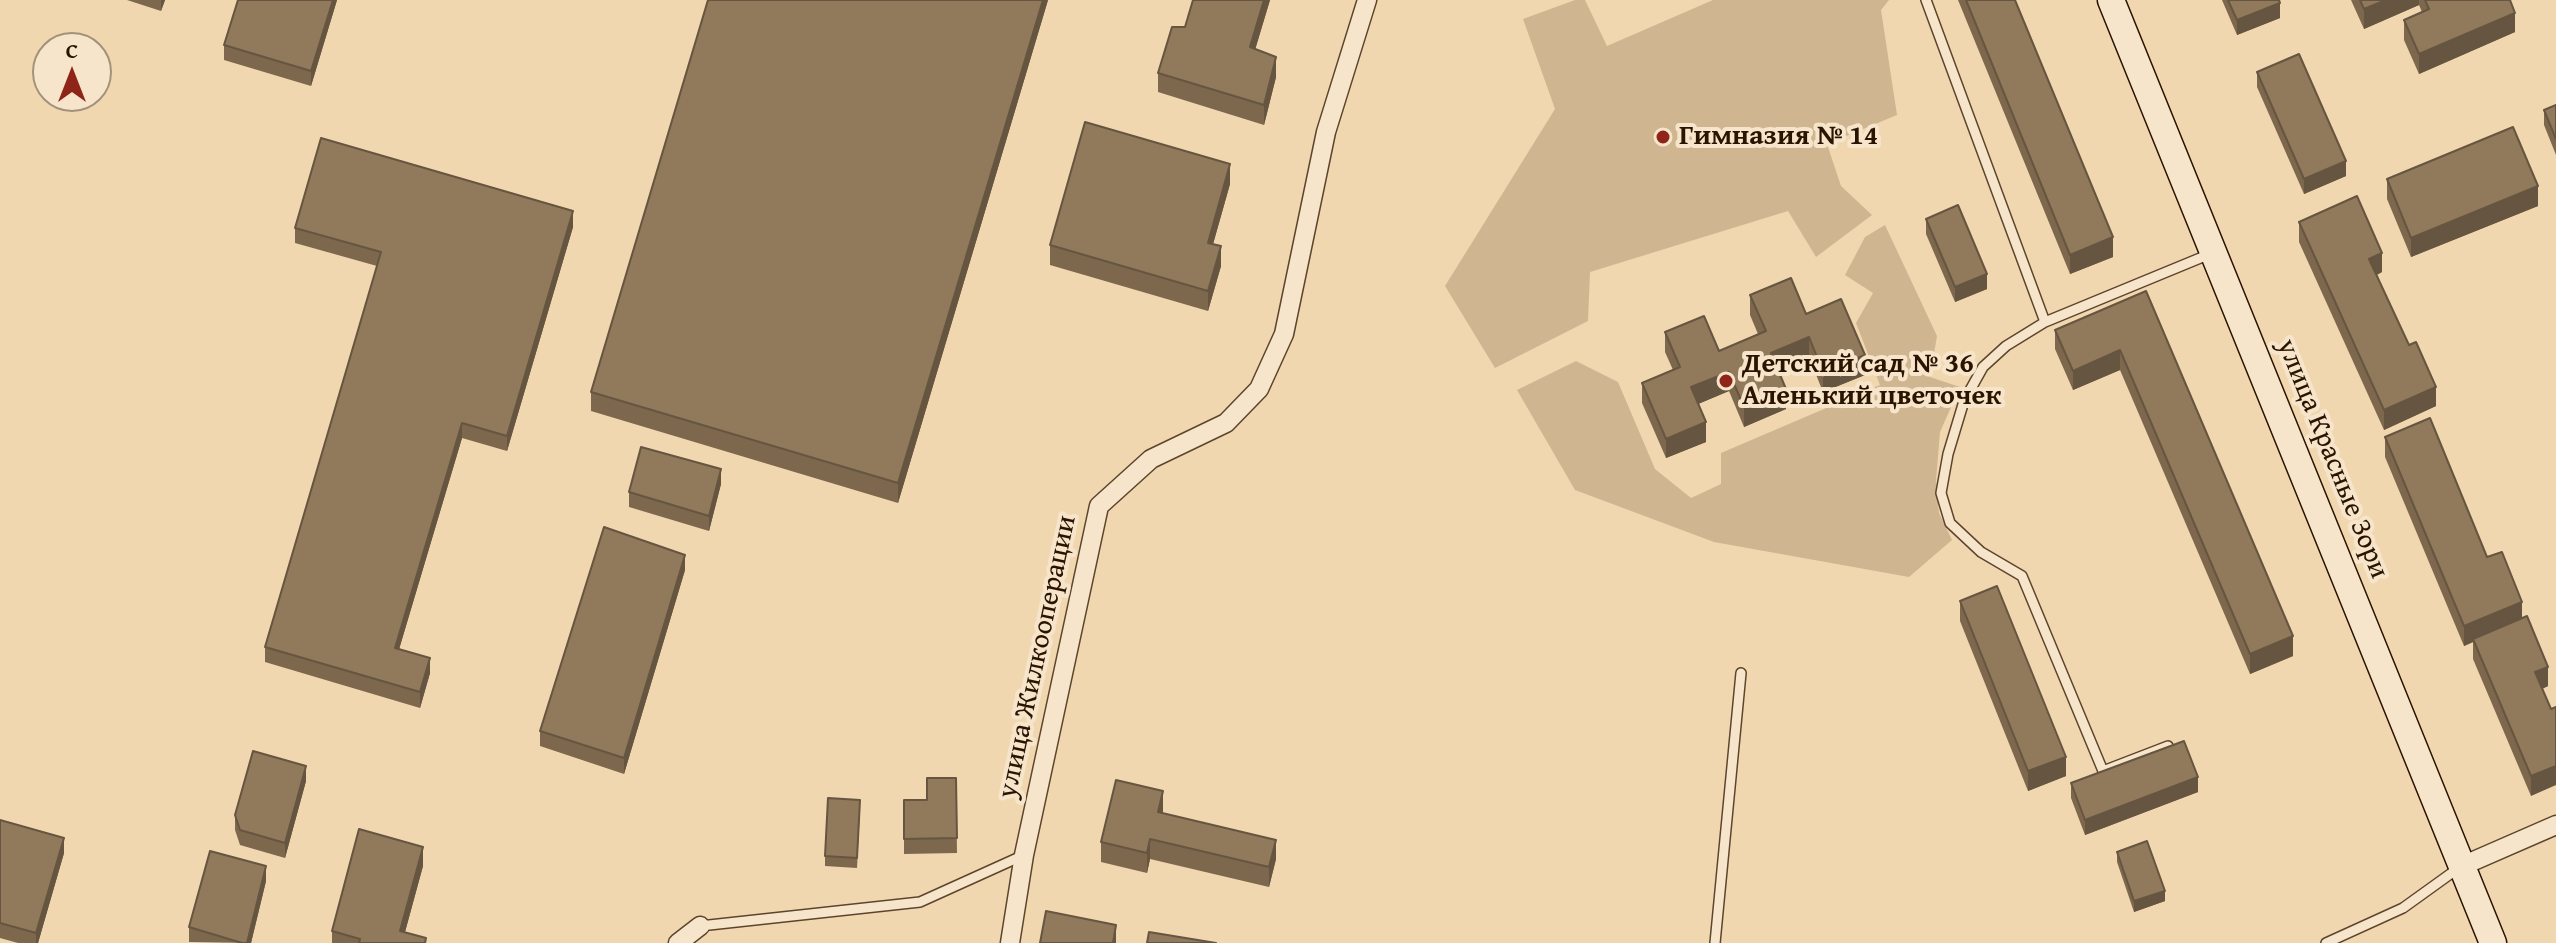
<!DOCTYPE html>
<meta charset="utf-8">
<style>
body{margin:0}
#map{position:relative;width:2556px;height:943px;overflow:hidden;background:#f1d7af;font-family:"Gentium Book Plus",serif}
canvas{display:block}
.north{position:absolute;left:32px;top:32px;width:80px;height:80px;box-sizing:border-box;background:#f6e5cb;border:2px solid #a4917a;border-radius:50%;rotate:0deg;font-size:22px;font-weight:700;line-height:32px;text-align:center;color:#2a1400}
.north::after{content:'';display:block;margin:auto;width:28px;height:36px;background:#8f2418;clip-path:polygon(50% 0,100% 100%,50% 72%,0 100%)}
</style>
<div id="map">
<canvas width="2556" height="943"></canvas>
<div class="north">С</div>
</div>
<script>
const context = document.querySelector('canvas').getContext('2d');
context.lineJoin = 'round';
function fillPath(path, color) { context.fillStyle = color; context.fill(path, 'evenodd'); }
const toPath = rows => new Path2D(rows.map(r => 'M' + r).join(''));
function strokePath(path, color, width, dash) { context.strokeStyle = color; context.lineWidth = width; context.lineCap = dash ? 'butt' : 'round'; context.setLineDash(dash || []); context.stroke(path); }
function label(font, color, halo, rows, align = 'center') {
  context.font = font + ' "Gentium Book Plus",serif'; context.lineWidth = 8; context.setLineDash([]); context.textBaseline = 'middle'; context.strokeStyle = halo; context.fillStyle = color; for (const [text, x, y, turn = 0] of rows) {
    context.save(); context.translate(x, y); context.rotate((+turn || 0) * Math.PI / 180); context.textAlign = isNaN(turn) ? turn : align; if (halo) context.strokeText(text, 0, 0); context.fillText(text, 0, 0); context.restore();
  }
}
fillPath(toPath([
 [1575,0,1585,0,1607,46,1713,0,1889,0,1881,10,1897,115,1827,144,1841,186,1872,215,1816,257,1788,211,1590,272,1588,321,1495,368,1445,286,1555,109,1523,19],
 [1885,225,1937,336,1930,377,1960,387,1940,432,1936,481,1939,513,1952,540,1909,577,1714,542,1575,490,1517,390,1576,361,1618,382,1655,469,1691,498,1721,484,1721,453,1880,385,1856,323,1873,293,1845,275,1865,237]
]), '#cfb691');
const lane = toPath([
 [1926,0,2045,322,2210,254],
 [2045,322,2006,346,1983,367,1964,401,1948,454,1941,493,1950,523,1981,552,2022,576,2103,771,2168,746],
 [700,926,920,902,1024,855],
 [1715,943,1741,673],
 [2326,943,2403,908,2460,867]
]);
const street = toPath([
 [2462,866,2556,825],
 [678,943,700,926],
 [1010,943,1024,855,1099,506,1151,459,1226,423,1259,389,1284,334,1326,132,1367,0]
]);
const secondary = toPath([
 [2111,0,2493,943]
]);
strokePath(lane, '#5c452c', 12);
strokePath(street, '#5c452c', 21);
strokePath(secondary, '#2a1400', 29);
strokePath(lane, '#f6e5cb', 9);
strokePath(street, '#f6e5cb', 18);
strokePath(secondary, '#f6e5cb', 26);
fillPath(toPath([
 [127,0,165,0,161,11],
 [238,0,337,0,311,86,224,60,224,45],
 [1048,0,898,503,591,411,591,392],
 [1193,0,1270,0,1255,49,1276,77,1264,125,1158,92,1158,73,1185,27],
 [1958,0,2015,0,2113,257,2070,274],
 [2222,0,2279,0,2280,18,2237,35],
 [2351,0,2510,0,2515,32,2419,74,2404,40,2404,20,2422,12,2419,5,2364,29],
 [2257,72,2346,176,2304,194,2257,87],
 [2556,105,2556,155,2544,125,2544,110],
 [2387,179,2538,206,2411,257,2387,199],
 [1230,184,1213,244,1221,266,1208,311,1050,265,1050,245],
 [1926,219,1987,289,1955,302,1926,234],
 [2299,222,2382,272,2377,275,2436,406,2384,430,2299,242],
 [573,227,507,451,462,438,399,649,430,673,420,708,265,662,265,647,377,266,295,243,295,228],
 [2146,291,2293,656,2250,674,2120,370,2073,390,2055,349,2055,330],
 [1750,295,1806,314,1865,375,1823,392,1809,357,1778,370,1786,409,1744,427,1729,391,1698,404,1706,442,1666,458,1642,403,1642,383,1673,370,1665,352,1665,332,1719,351,1758,334,1750,315],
 [2385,437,2487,557,2522,618,2548,686,2542,689,2531,796,2473,659,2473,642,2464,646,2385,457],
 [721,484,709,531,629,507,629,492],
 [685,570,624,774,540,746,540,731],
 [1960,601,2066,776,2028,791,1960,621],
 [956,778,957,853,904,854,904,800,927,800],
 [306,781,285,858,240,845,235,830,235,815],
 [2071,783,2198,792,2085,835,2071,798],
 [860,811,857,868,825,866,825,856],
 [1163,811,1162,813,1276,859,1269,887,1150,859,1147,873,1101,862,1101,842],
 [0,820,64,853,38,943,18,943,0,938],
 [2117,852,2165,901,2134,912,2117,862],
 [423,866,405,932,426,943,332,943,332,931],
 [266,881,251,943,189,942,189,927]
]), '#7d684e');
fillPath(toPath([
 [161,0,165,0,161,11],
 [333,0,337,0,311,86,311,71],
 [1043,0,1048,0,898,503,898,483],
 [1264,0,1270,0,1250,67,1250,47],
 [2386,0,2419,0,2419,5,2364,29,2364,9],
 [2280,3,2280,18,2237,35,2237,20],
 [2515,13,2515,32,2419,74,2419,54],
 [1276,57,1276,77,1264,125,1264,105],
 [2346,161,2346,176,2304,194,2304,179],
 [1230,164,1230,184,1208,262,1208,243],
 [2538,186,2538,206,2411,257,2411,238],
 [573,211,573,227,507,451,507,436],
 [2113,237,2113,257,2070,274,2070,255],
 [1221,246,1221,266,1208,311,1208,291],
 [2382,253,2382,272,2369,278,2369,259],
 [1987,274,1987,289,1955,302,1955,287],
 [1809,337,1809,357,1771,373,1771,353],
 [2120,350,2120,370,2073,390,2073,371],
 [1865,355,1865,375,1823,392,1823,372],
 [1729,372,1729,391,1691,407,1691,387],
 [2436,387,2436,406,2384,430,2384,410],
 [1786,389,1786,409,1744,427,1744,407],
 [1706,422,1706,442,1666,458,1666,439],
 [462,423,462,438,395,663,395,648],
 [721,469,721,484,709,531,709,516],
 [685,555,685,570,624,774,624,758],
 [2522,602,2522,621,2473,639,2473,642,2464,646,2464,626],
 [2293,636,2293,656,2250,674,2250,654],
 [430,658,430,673,420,708,420,692],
 [2548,667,2548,686,2535,692,2535,672],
 [2066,757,2066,776,2028,791,2028,771],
 [306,766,306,781,285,858,285,843],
 [2556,766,2556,785,2531,796,2531,776],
 [2198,777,2198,792,2085,835,2085,820],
 [1163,791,1163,811,1158,832,1158,812],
 [64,838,64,853,38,943,36,943,36,933],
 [1150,839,1150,859,1147,873,1147,853],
 [1276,840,1276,859,1269,887,1269,867],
 [423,847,423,866,402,943,400,931],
 [266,866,266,881,251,943,247,943],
 [2165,891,2165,901,2134,912,2134,901],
 [1116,925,1116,943,1113,943]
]), '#665540');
const building = toPath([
 [238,0,333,0,311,71,224,45,238,0],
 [708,0,1043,0,898,483,591,392,708,0],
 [1193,0,1264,0,1250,47,1276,57,1264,105,1158,73,1172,27,1185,27,1193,0],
 [1966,0,2015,0,2113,237,2070,255,1966,0],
 [2228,0,2279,0,2280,3,2237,20,2228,0],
 [2360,0,2386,0,2364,9,2360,0],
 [2425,0,2510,0,2515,13,2419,54,2404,20,2429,9,2425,0],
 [2299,54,2346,161,2304,179,2257,72,2299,54],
 [2556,105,2556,139,2544,110,2556,105],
 [1085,122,1230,164,1208,243,1221,246,1208,291,1050,245,1085,122],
 [2513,127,2538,186,2411,238,2387,179,2513,127],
 [321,138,573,211,507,436,462,423,395,648,430,658,420,692,265,647,381,252,295,228,321,138],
 [2357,196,2382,253,2369,259,2409,345,2416,342,2436,387,2384,410,2299,222,2357,196],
 [1958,205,1987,274,1955,287,1926,219,1958,205],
 [1791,278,1806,314,1841,299,1865,355,1823,372,1809,337,1771,353,1786,389,1744,407,1729,372,1691,387,1706,422,1666,439,1642,383,1680,367,1665,332,1704,316,1719,351,1766,331,1750,295,1791,278],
 [2146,291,2293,636,2250,654,2120,350,2073,371,2055,330,2146,291],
 [2430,418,2487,557,2502,552,2522,602,2464,626,2385,437,2430,418],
 [641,447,721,469,709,516,629,492,641,447],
 [604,527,685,555,624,758,540,731,604,527],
 [1997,586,2066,757,2028,771,1960,601,1997,586],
 [2527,616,2548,667,2535,672,2551,709,2556,707,2556,766,2531,776,2473,639,2527,616],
 [2184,741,2198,777,2085,820,2071,783,2184,741],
 [253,751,306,766,285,843,240,830,235,815,253,751],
 [927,778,956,778,957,838,904,839,904,800,927,800,927,778],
 [1116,780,1163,791,1158,812,1276,840,1269,867,1150,839,1147,853,1101,842,1116,780],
 [828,798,860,800,857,858,825,856,828,798],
 [0,820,64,838,36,933,0,923,0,820],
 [359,829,423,847,400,931,426,938,425,943,359,943,360,939,332,931,359,829],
 [2147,841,2165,891,2134,901,2117,852,2147,841],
 [210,851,266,866,247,943,242,943,189,927,210,851],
 [1046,911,1116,925,1113,943,1040,943,1046,911],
 [1149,932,1216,943,1147,943,1149,932]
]);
fillPath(building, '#91795b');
strokePath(building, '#665540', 2);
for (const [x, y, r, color] of [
 [1663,137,8,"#8f2418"],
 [1726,381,8,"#8f2418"]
]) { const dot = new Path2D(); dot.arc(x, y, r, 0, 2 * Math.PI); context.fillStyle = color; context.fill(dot); strokePath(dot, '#f6e5cb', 3); }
label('bold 28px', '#2a1400', '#f6e5cb', [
 ["Гимназия № 14",1679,137],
 ["Детский сад № 36",1742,365],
 ["Аленький цветочек",1742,397]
], 'left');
label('28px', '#2a1400', '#f6e5cb', [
 ["улица Красные Зори",2332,459,68],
 ["улица Жилкооперации",1038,657,-78]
]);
</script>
